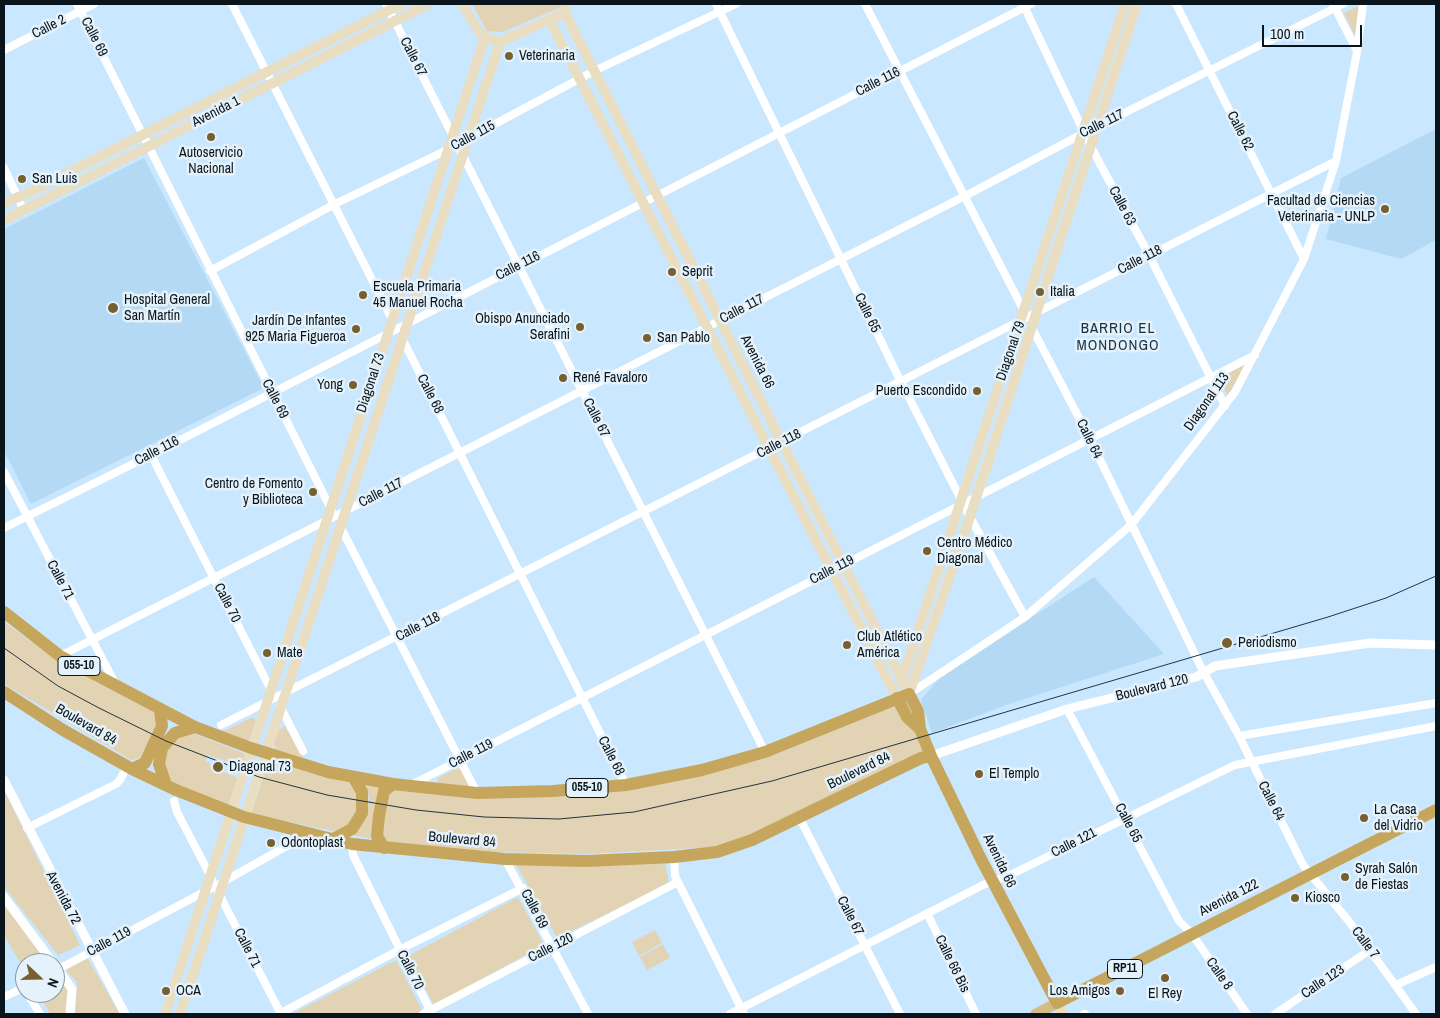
<!DOCTYPE html>
<meta charset="utf-8">
<style>
body{margin:0}
#map{position:relative;width:1440px;height:1018px;overflow:hidden;background:#c9e7fe;font-family:"Archivo Narrow",sans-serif}
canvas{display:block}
.frame{position:absolute;inset:0;border:5px solid #09141b;pointer-events:none}
.north{position:absolute;left:15px;top:953px;width:50px;height:50px;box-sizing:border-box;background:#e5f2fb;border:1px solid #8d99a1;border-radius:50%;rotate:111deg;font-size:14px;font-weight:700;line-height:20px;text-align:center;color:#09141b}
.north::after{content:'';display:block;margin:auto;width:18px;height:22px;background:#776030;clip-path:polygon(50% 0,100% 100%,50% 72%,0 100%)}
.scale{position:absolute;left:1262px;top:25px;width:100px;height:22px;box-sizing:border-box;border:2px solid #09141b;border-top:0;padding-left:6px;font-size:15px;line-height:18px;white-space:nowrap;color:#09141b;-webkit-text-stroke:4px #e5f2fb;paint-order:stroke}
</style>
<div id="map">
<canvas width="1440" height="1018"></canvas>
<div class="frame"></div>
<div class="north">N</div>
<div class="scale">100 m</div>
</div>
<script>
const context = document.querySelector('canvas').getContext('2d');
context.lineJoin = 'round';
function fillPath(path, color) { context.fillStyle = color; context.fill(path, 'evenodd'); }
const toPath = rows => new Path2D(rows.map(r => 'M' + r).join(''));
function strokePath(path, color, width, dash) { context.strokeStyle = color; context.lineWidth = width; context.lineCap = dash ? 'butt' : 'round'; context.setLineDash(dash || []); context.stroke(path); }
function label(font, color, halo, rows, align = 'center') {
  context.font = font + ' "Archivo Narrow",sans-serif'; context.lineWidth = 5; context.setLineDash([]); context.textBaseline = 'middle'; context.strokeStyle = halo; context.fillStyle = color; for (const [text, x, y, turn = 0] of rows) {
    context.save(); context.translate(x, y); context.rotate((+turn || 0) * Math.PI / 180); context.textAlign = isNaN(turn) ? turn : align; if (halo) context.strokeText(text, 0, 0); context.fillText(text, 0, 0); context.restore();
  }
}
fillPath(toPath([
 [1436,129,1436,240,1401,259,1326,239,1341,178],
 [144,158,264,388,31,504,4,451,4,229],
 [1094,577,1164,654,1009,704,932,733,921,700,941,676]
]), '#b4d9f4');
fillPath(toPath([
 [472,4,562,4,561,7,503,32,487,31],
 [1359,6,1355,36,1344,13],
 [1246,364,1228,396,1219,378],
 [4,622,57,660,156,713,159,722,141,758,131,760,4,684],
 [895,706,916,733,924,751,748,836,715,847,585,854,495,852,386,842,381,839,385,796,393,789,457,796,701,774,761,760],
 [253,717,257,722,253,737,247,741,217,730,224,731],
 [285,726,300,753,305,759,277,750,273,744,277,731],
 [184,734,195,734,246,754,241,766,208,755,205,761,210,763,210,766,238,778,228,807,173,782,165,772,164,757,168,746],
 [269,760,348,779,357,790,359,804,354,820,341,830,333,831,251,814],
 [457,768,462,770,471,787,437,783,438,778],
 [364,783,382,787,375,839,352,835,365,818,368,808,369,797],
 [4,790,80,945,58,955,4,887],
 [665,861,669,884,557,938,516,864],
 [518,897,544,945,434,1005,408,956],
 [4,902,48,963,25,963,25,971,4,935],
 [655,930,662,943,639,956,632,942],
 [663,944,670,958,647,970,640,957],
 [86,956,120,1014,75,1014,77,982,63,967],
 [396,960,423,1012,419,1014,292,1014],
 [55,973,68,989,67,1014,50,1014,39,993,55,993]
]), '#e2d3b5');
strokePath(toPath([
 [77,4,332,511],
 [232,4,393,321],
 [386,4,765,752],
 [716,4,901,382,970,517,1025,617],
 [865,4,1025,313],
 [1023,4,1091,147,1149,255,1225,406],
 [1176,4,1304,259],
 [1333,4,1357,51],
 [4,50,94,4],
 [465,140,594,71,736,4],
 [4,168,24,211],
 [210,271,335,204,451,148],
 [1031,326,1090,439,1203,671,1239,736,1303,865,1351,924,1416,1014],
 [402,338,626,785],
 [151,455,272,692],
 [4,472,115,683],
 [340,526,477,793],
 [4,528,151,455,1031,4],
 [60,656,965,196,1084,133,1343,4],
 [909,694,1025,617,1131,525,1235,392,1304,259,1336,161,1357,52,1363,4],
 [280,706,303,751],
 [1067,709,1179,921,1192,934,1247,1014],
 [221,725,1336,161],
 [1239,736,1436,703],
 [411,785,1255,355],
 [174,801,177,812,212,879],
 [799,817,900,1014],
 [27,828,116,784,120,780,127,766],
 [352,844,353,855,432,1014],
 [674,857,675,876,744,1014],
 [505,859,588,1014],
 [218,892,281,1014],
 [927,913,976,1014],
 [55,971,221,883,294,842],
 [1396,985,1436,967],
 [27,993,40,1014],
 [4,997,25,987],
 [279,1014,399,950,523,888],
 [423,1014,678,882],
 [730,1014,983,885,1012,874,1235,765,1436,726],
 [1084,1014,1085,1014],
 [1275,1014,1370,950]
]), '#fff', 8);
strokePath(toPath([
 [931,756,1067,709,1196,677,1215,666,1370,643,1436,645],
 [4,780,125,1014],
 [4,897,53,963],
 [55,965,72,989,70,1014]
]), '#fff', 9);
strokePath(toPath([
 [462,4,481,35,500,42,557,16,564,11,567,4],
 [564,11,909,694],
 [549,19,897,698],
 [4,203,26,194,401,4],
 [4,220,428,4],
 [901,682,1125,4],
 [909,694,966,529,1137,4],
 [1057,1003,1063,1014],
 [165,1014,485,37],
 [180,1014,500,42]
]), '#eadec2', 10);
strokePath(toPath([
 [1036,1014,1057,1003]
]), '#d4bc85', 11);
strokePath(toPath([
 [4,612,60,656,195,727,251,748,328,772,393,784,477,793,553,791,626,785,702,770,765,752,909,694,918,711,920,729,931,756,981,859,1057,1003,1436,810],
 [4,692,63,730,132,769,176,790,244,817,352,844,505,859,586,861,674,857,717,852,752,840,921,758,931,756],
 [897,698,907,717,920,729],
 [132,769,145,763,150,752,162,726,160,710],
 [166,785,159,764,162,748,175,733,195,727],
 [333,839,352,829,362,813,362,792,354,778],
 [384,848,377,836,379,816,384,791,393,784]
]), '#c6a65c', 12);
strokePath(toPath([
 [4,648,58,686,99,708,166,741,259,777,327,795,416,810,484,817,559,819,634,812,772,781,1328,617,1386,598,1436,576]
]), '#25333c', 1);
for (const [x, y, r, color] of [
 [509,56,5,"#776030"],
 [211,137,5,"#776030"],
 [22,179,5,"#776030"],
 [1385,209,5,"#776030"],
 [672,272,5,"#776030"],
 [1040,292,5,"#776030"],
 [363,295,5,"#776030"],
 [113,308,6,"#776030"],
 [580,327,5,"#776030"],
 [356,329,5,"#776030"],
 [647,338,5,"#776030"],
 [563,378,5,"#776030"],
 [353,385,5,"#776030"],
 [977,391,5,"#776030"],
 [313,492,5,"#776030"],
 [927,551,5,"#776030"],
 [1227,643,6,"#776030"],
 [847,645,5,"#776030"],
 [267,653,5,"#776030"],
 [218,767,6,"#776030"],
 [979,774,5,"#776030"],
 [1364,818,5,"#776030"],
 [271,843,5,"#776030"],
 [1345,877,5,"#776030"],
 [1295,898,5,"#776030"],
 [1165,978,5,"#776030"],
 [166,991,5,"#776030"],
 [1120,991,5,"#776030"]
]) { const dot = new Path2D(); dot.arc(x, y, r, 0, 2 * Math.PI); context.fillStyle = color; context.fill(dot); strokePath(dot, '#e5f2fb', 2); }
for (const [x, y, w] of [
 [79,666,42],
 [587,788,42],
 [1125,969,35]
]) { const box = new Path2D(); box.roundRect(x - w / 2, y - 9.5, w, 19, 4); context.fillStyle = '#e5f2fb'; context.fill(box); strokePath(box, '#09141b', 1); }
label('bold 12px', '#09141b', null, [
 ["055-10",79,666],
 ["055-10",587,788],
 ["RP11",1125,969]
]);
label('14px', '#09141b', '#e5f2fb', [
 ["Calle 2",49,27,-27],
 ["Calle 69",94,37,63],
 ["Calle 67",413,57,63],
 ["Calle 116",878,82,-27],
 ["Avenida 1",216,112,-27],
 ["Calle 117",1102,124,-26],
 ["Calle 62",1240,131,63],
 ["Calle 115",473,136,-28],
 ["Calle 63",1122,206,62],
 ["Calle 118",1140,260,-27],
 ["Calle 116",518,266,-27],
 ["Calle 117",742,309,-27],
 ["Calle 65",867,313,64],
 ["Diagonal 79",1011,351,-71],
 ["Avenida 66",757,362,63],
 ["Diagonal 73",371,383,-72],
 ["Calle 68",430,394,63],
 ["Calle 69",275,399,63],
 ["Diagonal 113",1207,402,-55],
 ["Calle 67",596,418,63],
 ["Calle 64",1089,439,64],
 ["Calle 118",779,444,-27],
 ["Calle 116",157,451,-27],
 ["Calle 117",381,493,-27],
 ["Calle 119",832,570,-27],
 ["Calle 71",60,580,62],
 ["Calle 70",227,603,63],
 ["Calle 118",418,627,-27],
 ["Boulevard 120",1152,688,-14],
 ["Boulevard 84",86,725,30],
 ["Calle 119",471,754,-27],
 ["Calle 68",611,756,63],
 ["Boulevard 84",859,771,-26],
 ["Calle 64",1271,801,63],
 ["Calle 65",1128,823,62],
 ["Boulevard 84",462,840,5],
 ["Calle 121",1074,843,-27],
 ["Avenida 66",999,861,64],
 ["Avenida 72",63,898,62],
 ["Avenida 122",1229,898,-27],
 ["Calle 69",534,909,62],
 ["Calle 67",850,916,63],
 ["Calle 119",109,942,-28],
 ["Calle 7",1365,943,53],
 ["Calle 71",247,948,63],
 ["Calle 120",551,948,-27],
 ["Calle 66 Bis",952,964,64],
 ["Calle 70",410,970,63],
 ["Calle 8",1219,974,55],
 ["Calle 123",1323,982,-34]
]);
label('14px', '#09141b', '#e5f2fb', [
 ["Veterinaria",519,56],
 ["Autoservicio",211,153,"center"],
 ["Nacional",211,169,"center"],
 ["San Luis",32,179],
 ["Facultad de Ciencias",1375,201,"right"],
 ["Veterinaria - UNLP",1375,217,"right"],
 ["Seprit",682,272],
 ["Escuela Primaria",373,287],
 ["45 Manuel Rocha",373,303],
 ["Italia",1050,292],
 ["Hospital General",124,300],
 ["San Martín",124,316],
 ["Obispo Anunciado",570,319,"right"],
 ["Serafini",570,335,"right"],
 ["Jardín De Infantes",346,321,"right"],
 ["925 Maria Figueroa",346,337,"right"],
 ["San Pablo",657,338],
 ["René Favaloro",573,378],
 ["Yong",343,385,"right"],
 ["Puerto Escondido",967,391,"right"],
 ["Centro de Fomento",303,484,"right"],
 ["y Biblioteca",303,500,"right"],
 ["Centro Médico",937,543],
 ["Diagonal",937,559],
 ["Club Atlético",857,637],
 ["América",857,653],
 ["Periodismo",1238,643],
 ["Mate",277,653],
 ["Diagonal 73",229,767],
 ["El Templo",989,774],
 ["La Casa",1374,810],
 ["del Vidrio",1374,826],
 ["Odontoplast",281,843],
 ["Syrah Salón",1355,869],
 ["de Fiestas",1355,885],
 ["Kiosco",1305,898],
 ["OCA",176,991],
 ["Los Amigos",1110,991,"right"],
 ["El Rey",1165,994,"center"]
], 'left');
context.letterSpacing = '1px';
label('15px', '#183143', '#e5f2fb', [
 ["BARRIO EL",1118,329],
 ["MONDONGO",1118,346]
]);
context.letterSpacing = '0px';
</script>
